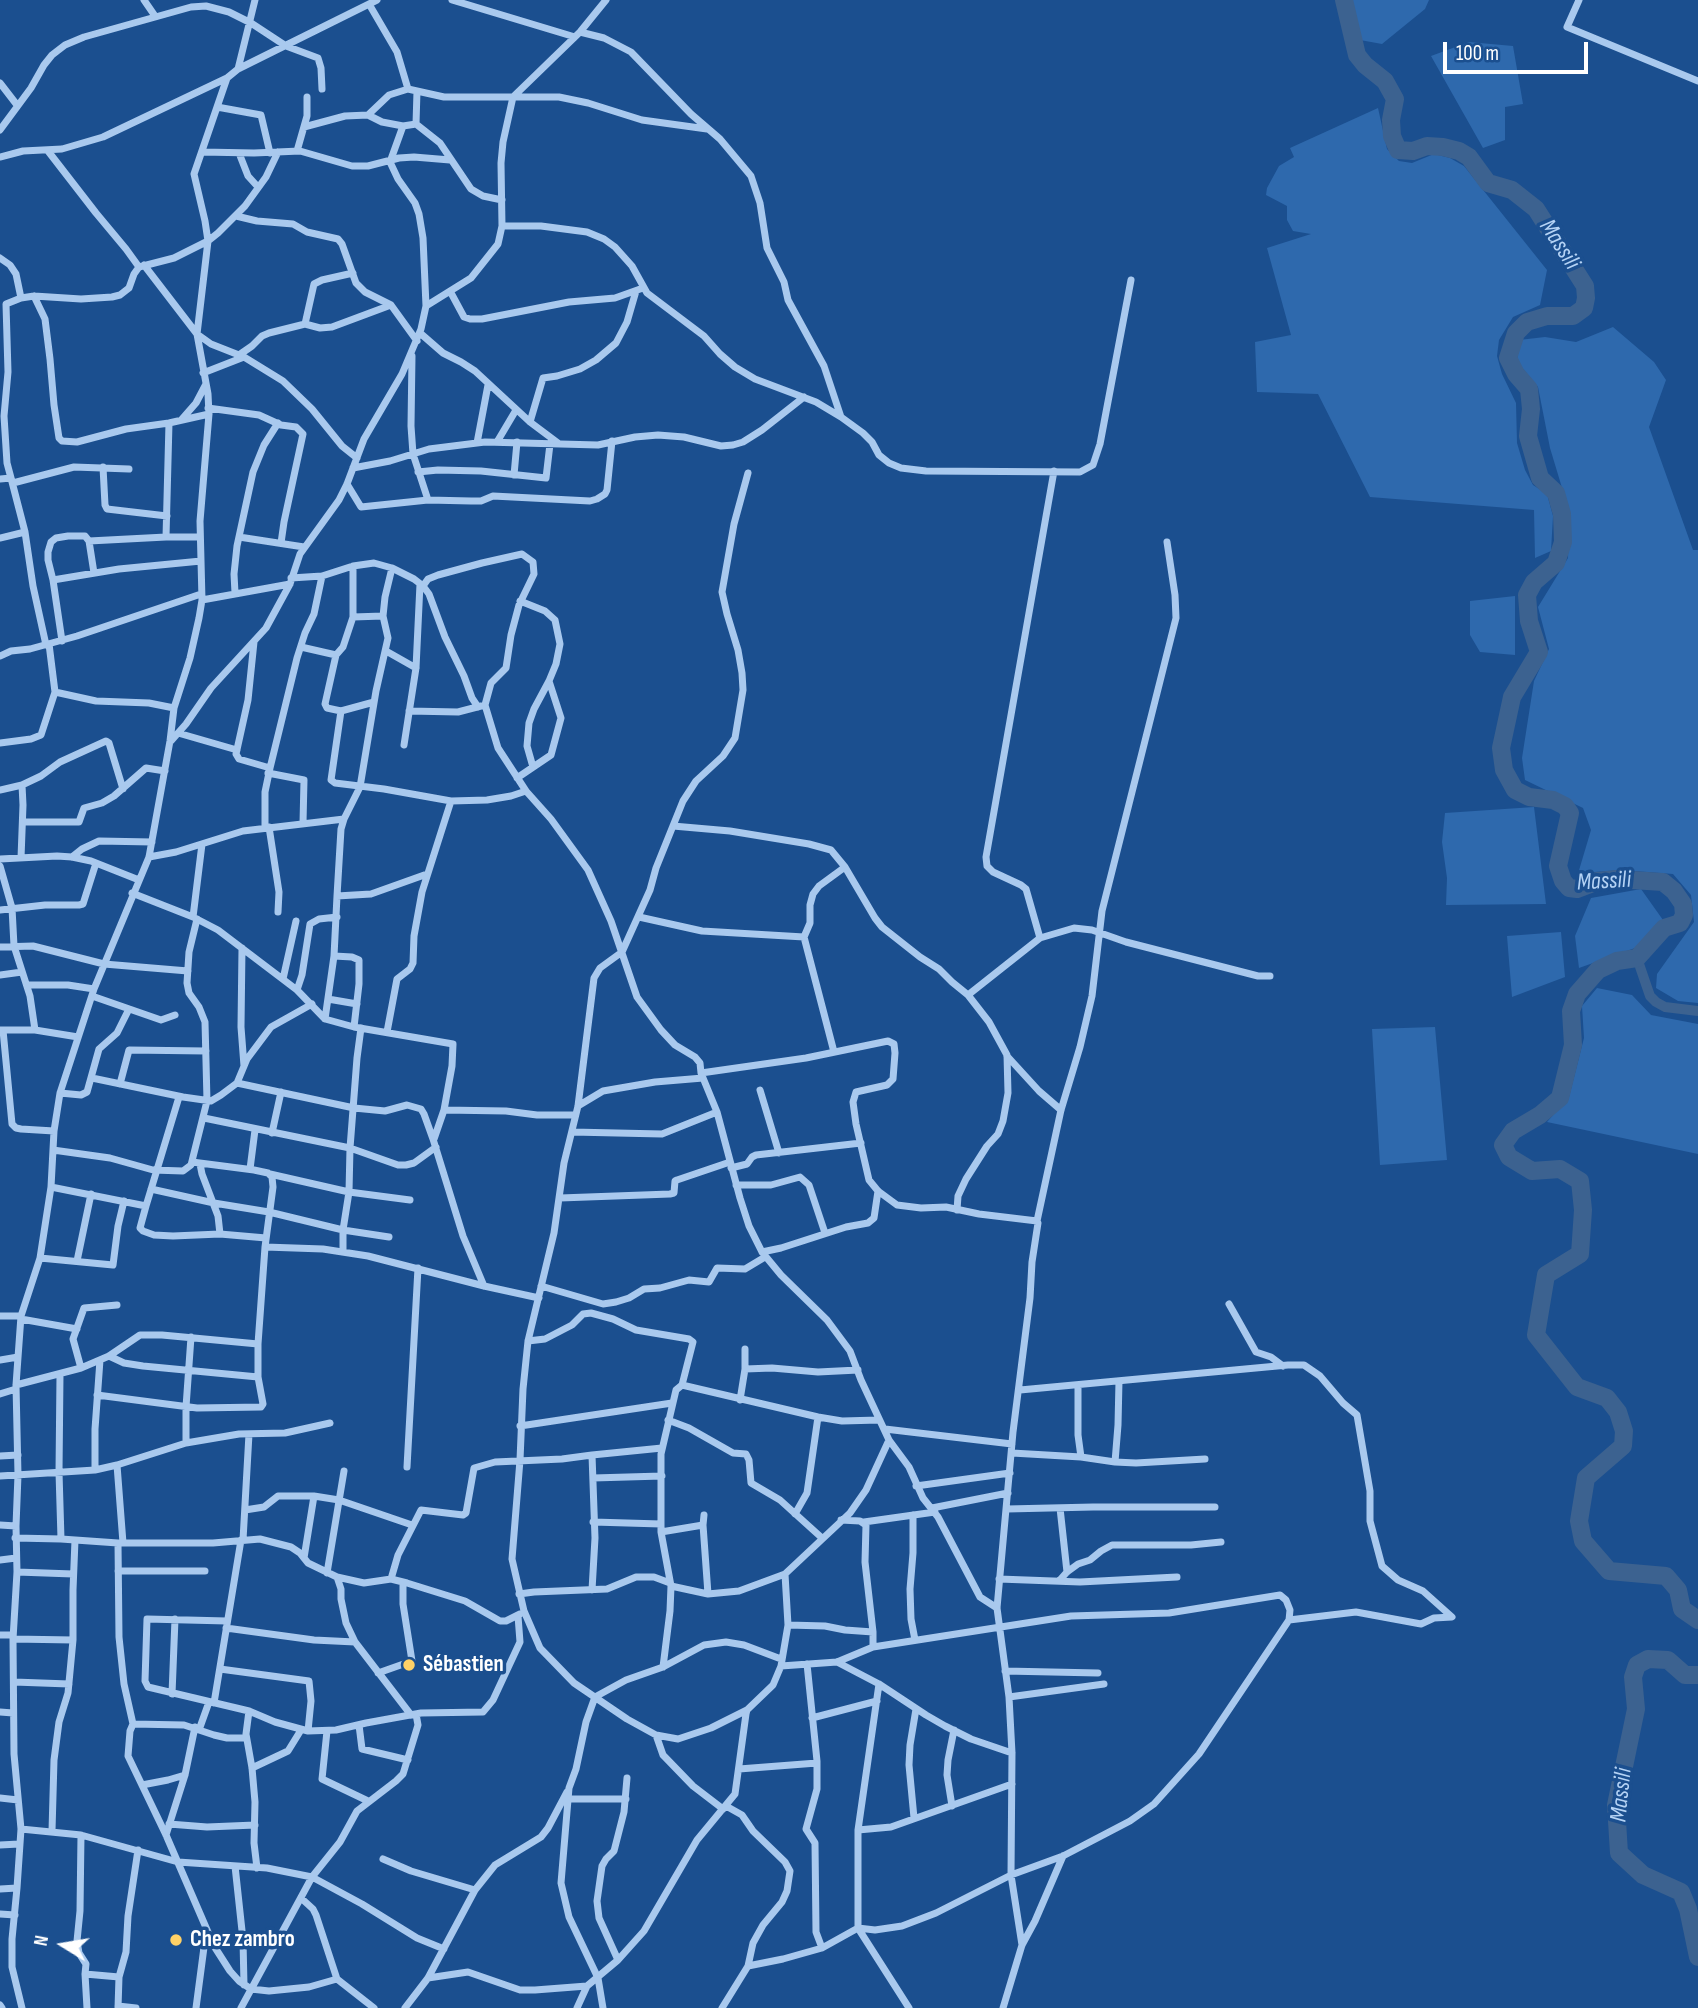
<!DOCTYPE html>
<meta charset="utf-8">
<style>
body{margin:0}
#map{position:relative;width:1698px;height:2008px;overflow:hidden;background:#1b4f8f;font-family:"Sofia Sans Condensed",sans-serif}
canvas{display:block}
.north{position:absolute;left:28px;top:1910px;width:70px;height:70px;-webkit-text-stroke:5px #1b4f8f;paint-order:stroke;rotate:281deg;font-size:19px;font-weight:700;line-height:28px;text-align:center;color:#fff}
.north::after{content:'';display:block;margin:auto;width:24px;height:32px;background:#fff;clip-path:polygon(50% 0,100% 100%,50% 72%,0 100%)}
.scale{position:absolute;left:1443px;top:42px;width:145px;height:32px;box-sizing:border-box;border:4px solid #fff;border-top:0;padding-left:9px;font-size:21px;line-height:24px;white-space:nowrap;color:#fff;-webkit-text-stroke:5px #1b4f8f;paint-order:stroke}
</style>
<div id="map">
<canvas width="1698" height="2008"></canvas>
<div class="north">N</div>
<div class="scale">100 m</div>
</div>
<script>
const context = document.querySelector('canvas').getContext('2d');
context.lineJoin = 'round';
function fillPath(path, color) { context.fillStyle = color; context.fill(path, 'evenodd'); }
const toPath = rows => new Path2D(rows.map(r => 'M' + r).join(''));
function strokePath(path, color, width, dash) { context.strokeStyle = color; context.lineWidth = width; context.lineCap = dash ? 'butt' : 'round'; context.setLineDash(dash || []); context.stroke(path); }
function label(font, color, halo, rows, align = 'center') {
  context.font = font + ' "Sofia Sans Condensed",sans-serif'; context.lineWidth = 7; context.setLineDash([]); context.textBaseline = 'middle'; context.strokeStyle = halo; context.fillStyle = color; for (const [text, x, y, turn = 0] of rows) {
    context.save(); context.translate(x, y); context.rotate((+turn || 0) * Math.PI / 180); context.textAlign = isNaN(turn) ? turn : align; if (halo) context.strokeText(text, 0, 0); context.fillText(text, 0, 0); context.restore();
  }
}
fillPath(toPath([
 [1351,0,1429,0,1425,9,1382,44,1360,40],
 [1469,42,1513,46,1523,104,1505,107,1505,140,1483,148,1431,56],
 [1378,108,1387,149,1399,161,1412,163,1434,154,1450,158,1464,166,1547,270,1540,305,1513,317,1499,340,1497,356,1502,374,1516,403,1517,443,1525,470,1533,485,1547,494,1553,516,1551,551,1535,558,1534,510,1370,497,1318,394,1257,392,1255,342,1291,335,1267,248,1311,234,1293,231,1287,220,1287,206,1266,195,1267,188,1279,166,1294,157,1290,148],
 [1613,327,1654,362,1666,380,1649,427,1693,550,1698,550,1698,1003,1678,1001,1656,988,1657,974,1694,922,1691,895,1673,874,1621,870,1595,872,1577,877,1591,830,1583,808,1525,780,1522,758,1534,681,1549,649,1538,607,1568,558,1569,511,1550,448,1538,387,1517,362,1519,340,1545,337,1576,342],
 [1515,596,1515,655,1480,652,1470,635,1470,601],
 [1534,807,1546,904,1446,905,1447,878,1442,842,1445,813],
 [1641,889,1663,920,1635,948,1579,968,1575,936,1591,898],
 [1561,932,1565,977,1512,997,1507,936],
 [1597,988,1632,995,1651,1015,1698,1024,1698,1154,1547,1122,1569,1097,1584,1038,1582,1006],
 [1435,1027,1447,1160,1380,1165,1372,1029]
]), '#2e69ad');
strokePath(toPath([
 [1637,958,1650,996,1656,1002,1665,1007,1698,1011]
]), '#3c6290', 10);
strokePath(toPath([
 [1344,0,1357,55,1365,65,1385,81,1395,99,1391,120,1392,136,1398,150,1413,151,1427,146,1443,147,1459,151,1469,157,1488,183,1512,190,1536,209,1585,286,1586,298,1584,308,1573,316,1547,316,1527,322,1516,333,1508,358,1516,374,1529,389,1531,409,1528,436,1540,478,1556,493,1562,514,1563,542,1556,563,1534,582,1527,595,1529,621,1539,652,1512,697,1501,748,1504,770,1515,790,1529,797,1553,800,1565,806,1570,813,1558,866,1563,881,1569,888,1577,889,1598,881,1616,879,1663,882,1674,891,1683,904,1684,915,1680,923,1664,928,1637,958,1617,961,1598,970,1577,994,1571,1011,1573,1045,1560,1098,1540,1115,1513,1131,1503,1145,1509,1157,1532,1171,1560,1169,1580,1181,1583,1210,1580,1254,1546,1275,1536,1335,1577,1387,1607,1398,1618,1412,1624,1431,1623,1446,1586,1478,1579,1521,1583,1541,1609,1571,1666,1576,1678,1590,1682,1609,1698,1620],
 [1698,1675,1685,1675,1668,1660,1648,1659,1637,1665,1633,1677,1636,1709,1616,1805,1619,1853,1643,1875,1681,1892,1688,1909,1698,1957]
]), '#3c6290', 18);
strokePath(toPath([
 [144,0,155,16],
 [452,0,575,37],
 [1579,0,1567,27,1698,81],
 [369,4,397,52,408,89],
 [580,32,604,38,631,52,691,114,720,139,751,176,760,203,767,248,784,282,788,300,824,366,841,417,863,433,872,442,879,455,889,463,901,468,926,471,1080,472,1093,465,1100,444,1131,280],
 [238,69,255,0],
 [0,83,17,105],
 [217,107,261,115,270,153],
 [368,115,389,95,408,89,444,97,559,97,588,103,642,120,707,129],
 [416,124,417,91],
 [403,126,416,124,440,143,471,189,483,196,502,200],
 [304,127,345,116,368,115,382,122,403,126,390,162,398,179,415,203,419,214,423,238,426,306],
 [0,130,31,88,44,65,52,55,65,45,84,37,191,7,206,6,229,12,251,23,286,46,318,58,321,68,322,89],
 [48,151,96,213,126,249,139,267],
 [297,151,307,116,307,97],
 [202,152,254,153,300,151,352,166,368,166,399,158,414,157,450,160],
 [239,153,248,176,258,187],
 [0,157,23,151,62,149,103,137,227,78,238,69,377,0],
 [236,216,257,221,293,224,307,232,338,239,342,244,356,283,365,292,391,305,417,341],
 [502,226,541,226,587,232,604,239,615,247,632,266,647,293,704,336,720,354,735,367,755,379,816,402,841,417],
 [0,258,10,265,16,274,21,298],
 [144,265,197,334,211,344,244,357,283,381,312,409,342,446,357,458],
 [450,291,464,317,470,319,482,319,569,302,615,298,643,288],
 [34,296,45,319,50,359,54,405,59,438,62,441,77,442,126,429,169,423,209,414],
 [305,324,314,284,322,280,353,273],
 [420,333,443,353,461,362,475,371,530,422,558,443],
 [239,355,252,346,262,336,269,333,305,324,320,328,332,327,391,305],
 [412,356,411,426,413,454,428,500,471,501,481,501,493,496,590,501,597,499,605,494,607,490,612,441],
 [203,373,244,357],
 [208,408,259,415,281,425,296,427,303,434,284,522,281,543],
 [182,419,196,403,206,384],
 [530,422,543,378,557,376,580,369,596,360,616,343,627,322,636,291],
 [497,442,516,410],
 [477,443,488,385],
 [103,467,105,505,107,509,167,516],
 [353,468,390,461,429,449,485,442,598,445,635,437,658,435,684,437,721,446,733,445,743,442,762,430,804,397],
 [418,472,438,470,481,471,546,478,550,444],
 [514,475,517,442],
 [11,478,25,532,33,586,46,645],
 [0,479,11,478,7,463,4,416,8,372,6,304,21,298,34,296,81,299,112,297,120,295,129,288,134,274,139,267,174,258,208,241,218,233,245,206,266,177,278,152],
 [13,483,74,467,129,469],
 [347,484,361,507,428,500],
 [166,537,169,423],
 [239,537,304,547],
 [0,538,25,532],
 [89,541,166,537,200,537],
 [291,578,322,576,353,566,374,563,392,568,414,579,423,586,429,594,445,637,464,676,472,698,478,707],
 [53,580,119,569,201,561],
 [423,586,428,579,438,575,482,563,522,554,533,562,534,574,519,605,511,635,506,668,491,683,485,705,498,748,526,791],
 [235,593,234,574,237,546,253,472,264,445,278,423],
 [202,600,290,584],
 [353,617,383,616],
 [62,641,53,580,48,560,48,552,51,542,56,538,68,536,85,536,89,541,94,573],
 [254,642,248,700,236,754,239,759,270,768,265,792,265,828],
 [301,647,336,655,343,647,353,617,353,566],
 [386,651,416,668],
 [336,655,325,704,327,708,341,711,331,780,335,783,384,789,451,801],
 [0,656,11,651,30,649,77,636,201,594],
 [55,692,96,701,149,703,174,708],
 [341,711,374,702],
 [409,711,458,712,481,706],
 [178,733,237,750],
 [171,741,186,724,211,688,266,628,290,584,300,554,339,500,347,484,364,439,402,374,421,329,426,306,471,278,498,244,502,226,501,163,503,142,513,97,580,32,606,0],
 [0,743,31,739,41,735,55,692,49,644],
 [404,745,416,668,420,584],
 [533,767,527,746,529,723,534,709,549,681],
 [270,768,297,658,305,633,314,614,322,576],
 [268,773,304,780,303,823],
 [517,778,551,755,561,718,549,681,556,664,560,644,555,620,545,611,520,601],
 [0,790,22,785,41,776,60,762,106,741,109,743,123,789],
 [344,819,360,787,376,691,388,638,383,616,385,597,392,568],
 [23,822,79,822,84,808,102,803,114,796,146,768,165,771],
 [673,826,730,831,809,844,831,850,845,867,875,918,882,927,920,957,939,969,952,982,968,995,989,1022,1007,1055,1008,1093,1003,1121,998,1134,987,1146,966,1179,958,1196,957,1210],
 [269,827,279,892,278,912],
 [72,857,82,849,99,841,152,842],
 [149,857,176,852,243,831,344,819,341,829,337,896,371,894,427,874],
 [21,858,23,805,22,785],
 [0,859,57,856,72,857,91,861,139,880],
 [0,866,12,908,14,946,30,996,35,1030],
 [132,893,193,917,218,930,297,990,325,1019,354,1027,453,1044,452,1066,444,1110],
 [0,910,45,905,79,905,83,904,96,863],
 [193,917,202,844],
 [639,917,702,931,804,937,810,923,810,905,813,894,819,886,845,867],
 [804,937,834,1052],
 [1040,938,1026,889,1021,885,993,872,987,866,986,857,1054,471],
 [0,947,33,946,104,964,188,971],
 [242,948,241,1027,244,1066],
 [334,956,352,957,359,960,359,984,354,1027],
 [0,975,22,972],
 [283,979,296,921],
 [27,985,68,985,94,989],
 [297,990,302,975,310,924,319,919,337,917],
 [968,995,1040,938,1074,928,1092,930,1126,942,1258,976,1270,976],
 [92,996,161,1020,175,1015],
 [328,999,357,1004],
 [325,1019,334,956,337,896],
 [1,1030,35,1030,78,1037],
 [3,1030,12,1124,16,1128,21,1129,54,1131],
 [387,1032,397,979,410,969,413,963,414,936,422,892,451,801,487,800,511,796,526,791,551,819,588,870,611,921,637,997,661,1030,675,1045,695,1057,700,1063,701,1073,717,1112,740,1198,749,1226,762,1252,781,1275,827,1320,850,1351,861,1380,889,1440,909,1467,923,1498,938,1517,980,1597,997,1608],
 [1007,1056,1039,1091,1061,1110],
 [701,1073,806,1058,888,1041,894,1044,895,1053,893,1079,887,1085,856,1092,853,1102,856,1124,869,1180,878,1191,897,1205,921,1208,946,1207,979,1214,1037,1221,1038,1223,1032,1262,1030,1298,1013,1432,997,1608,1009,1697,1012,1753,1011,1875,1022,1945],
 [92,1078,183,1097,211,1101,221,1095,237,1083,247,1059,271,1027,312,1004],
 [237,1083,354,1108,385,1111,407,1105,421,1109,424,1114,433,1139,463,1236,484,1286],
 [120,1084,129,1050,206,1051],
 [760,1090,779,1153],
 [60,1093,81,1095,87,1092,99,1049,117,1033,129,1009],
 [578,1106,603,1091,655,1082,703,1078],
 [204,1118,350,1148,398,1165,406,1165,414,1163,436,1147],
 [572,1132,662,1134,717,1112],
 [272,1133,281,1092],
 [434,1139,444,1110,506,1111,537,1115,575,1115],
 [53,1150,110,1158,153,1170,183,1171,191,1165,207,1101,205,1022,199,1007,189,993,187,983,189,952,197,919],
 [200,1164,202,1174,218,1216,220,1234],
 [731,1168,747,1164,752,1157,756,1155,861,1143],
 [250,1169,255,1130],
 [270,1174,349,1192,410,1200],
 [736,1185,771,1185,800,1177,809,1185,825,1233],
 [51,1187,146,1206,179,1097],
 [151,1189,214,1203,269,1212,343,1230,389,1237],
 [560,1198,670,1194,674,1193,675,1181,677,1180,730,1162],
 [146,1206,140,1228,143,1231,154,1235,173,1236,220,1234,266,1238],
 [1037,1221,1061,1110,1080,1047,1092,996,1102,911,1176,618,1175,595,1167,542],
 [265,1247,323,1249,368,1256,484,1286,539,1298],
 [343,1252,343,1230,349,1192,350,1148,357,1058,361,1028],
 [762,1252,781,1248,846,1227,868,1223,874,1218,878,1191],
 [40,1258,113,1265,118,1226,124,1201],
 [77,1261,91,1194],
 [541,1286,603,1304,616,1302,629,1298,644,1289,660,1288,689,1280,709,1282,717,1268,745,1269,765,1257],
 [1229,1304,1256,1352,1271,1357,1283,1366],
 [0,1316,21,1316],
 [21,1319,77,1329],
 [528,1341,545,1339,572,1325,583,1314,591,1313,613,1319,636,1330,689,1339,693,1342,682,1385],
 [109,1356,124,1363,143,1366,258,1377],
 [0,1360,18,1357],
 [81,1368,73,1339,84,1308,117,1305],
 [745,1369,772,1368,818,1372,858,1370],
 [60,1375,59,1472,61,1539],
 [16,1385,81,1368,109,1356,140,1335,162,1335,258,1344,265,1247,273,1187,272,1177,268,1173,254,1170,192,1162],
 [1078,1385,1078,1435,1081,1457],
 [1020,1390,1288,1365,1304,1365,1320,1376,1343,1403,1357,1415,1370,1491,1370,1521,1382,1566,1398,1580,1423,1591,1452,1617,1434,1618,1421,1624,1356,1612,1289,1620],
 [0,1394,16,1389],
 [97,1395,197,1408,261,1407,263,1404,258,1377,258,1344],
 [740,1400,745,1369,745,1349],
 [668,1420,689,1428,733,1453,746,1454,749,1460,751,1483,780,1500,822,1538],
 [520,1426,672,1403],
 [885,1429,1012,1444],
 [186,1443,186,1407,191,1337],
 [1012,1453,1081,1457,1115,1462,1136,1463,1205,1459],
 [592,1455,662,1448],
 [0,1456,18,1455],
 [1115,1462,1118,1425,1119,1381],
 [117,1465,123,1543],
 [407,1467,418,1268],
 [95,1470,95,1429,100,1360],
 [0,1476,95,1470,117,1465,186,1443,239,1434,285,1433,330,1423],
 [593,1478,662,1476],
 [916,1486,1010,1473],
 [932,1508,1008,1493],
 [1060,1508,1067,1572],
 [1007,1509,1093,1507,1215,1507],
 [245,1510,264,1507,278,1496,314,1496,339,1500,412,1525],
 [795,1514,807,1493,818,1417],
 [704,1515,703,1525,708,1594],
 [913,1515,913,1553,910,1589,911,1619,915,1640],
 [841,1520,860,1521,866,1525,865,1562,873,1632],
 [593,1522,661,1524],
 [864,1522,935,1512],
 [0,1525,16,1526],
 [661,1532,703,1525],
 [15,1538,61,1539,118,1543,213,1543,260,1539,291,1547,300,1553,308,1563,337,1577,364,1583,391,1579,407,1583,465,1601,500,1621,506,1621,520,1614],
 [243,1540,249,1434],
 [118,1543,119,1637,124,1684,133,1724,130,1731,128,1756,166,1835,214,1946,230,1971,239,1981,251,1989,269,1991,309,1987,337,1979],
 [304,1558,314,1496],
 [0,1560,16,1558],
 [118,1571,205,1571],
 [17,1572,73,1574],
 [327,1573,344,1471],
 [337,1577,341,1589,341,1599,346,1623,355,1642,411,1715],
 [391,1579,398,1555,421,1510,463,1515,466,1513,474,1468,495,1462,562,1459,592,1455,595,1538,592,1590],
 [999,1579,1080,1582,1177,1577],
 [1059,1581,1067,1572,1078,1564,1090,1560,1101,1551,1112,1545,1191,1545,1221,1542],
 [671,1586,708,1594,739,1591,785,1574],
 [519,1594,534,1592,607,1589,636,1577,654,1577,670,1583],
 [227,1621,147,1619,145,1681,148,1687,249,1711,275,1722,308,1731,336,1730,366,1723,421,1713,483,1712,493,1700,520,1642,518,1616],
 [788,1625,825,1626,845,1630,873,1632,873,1647],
 [226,1628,314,1640,355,1642],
 [0,1635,13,1635],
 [13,1639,73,1640],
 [837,1662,879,1684,926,1715,945,1726,971,1739,1012,1753],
 [807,1664,817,1761,817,1789,806,1829,815,1843,816,1932,822,1948],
 [663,1667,670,1611,671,1586,661,1532,661,1454,676,1390,682,1385,818,1417,842,1421,879,1420],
 [220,1669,309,1681,311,1701,308,1731],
 [1005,1671,1098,1673],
 [378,1673,412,1661,403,1604,403,1582],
 [14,1682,69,1684],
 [879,1684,858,1830,858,1928,909,2008],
 [172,1694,175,1619],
 [1009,1697,1104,1684],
 [214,1703,241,1540],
 [747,1710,711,1728,678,1739,656,1735,627,1719,574,1683,540,1648,524,1611,512,1559,520,1460,523,1389,528,1341,554,1233,564,1163,578,1106,594,978,600,968,622,952,650,890,656,868,683,801,696,781,723,756,735,738,743,690,742,673,738,650,727,614,722,592,734,524,748,473],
 [249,1711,246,1734,252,1768,255,1802,254,1843,257,1868],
 [0,1712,13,1713],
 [812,1718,877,1701],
 [133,1724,184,1725,214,1735,227,1738,246,1738],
 [359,1725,362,1749,408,1760],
 [199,1730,209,1702],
 [327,1731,322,1779,368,1801],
 [656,1735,663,1755,693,1786,723,1809],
 [252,1768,288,1751,301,1730],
 [739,1769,817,1763],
 [142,1785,168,1780,185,1775],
 [0,1798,18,1800],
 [569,1799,626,1799],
 [726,1806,742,1815,753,1831,785,1862,790,1871,787,1891,782,1902,763,1925,753,1943,748,1966],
 [952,1806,947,1775,948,1760,954,1730],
 [914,1818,909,1765,910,1745,916,1709],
 [169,1824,207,1827,255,1825],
 [21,1829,81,1835,178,1862,267,1868,312,1877,362,1904,417,1938,444,1949],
 [858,1830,891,1827,1012,1784],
 [52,1831,54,1760,59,1722,68,1693,73,1640,73,1590,75,1540],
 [81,1835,80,1911,77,1941,79,1953,86,1964,85,1974],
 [166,1835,185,1775,195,1727],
 [0,1845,19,1844],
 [383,1859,411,1871,475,1890],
 [235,1866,243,1940,244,1985],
 [0,1889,17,1888],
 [301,1898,313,1909,316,1915,337,1979,374,2008],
 [0,1914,15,1915],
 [618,1960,599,1918,597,1901,602,1866,606,1859,614,1851,624,1812,627,1778],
 [428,1978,468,1972,520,1990,535,1990,587,1986,618,1960,644,1931,697,1840,735,1794,746,1714,747,1710,773,1685,781,1666,788,1625,785,1574,850,1513,866,1490,889,1440],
 [0,2005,2,2008],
 [118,2006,136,2008],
 [22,2008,12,1967,12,1939,17,1888,21,1829,14,1754,13,1639,17,1572,16,1526,18,1475,16,1385,21,1316,40,1258,51,1187,54,1131,60,1093,94,989,149,857,170,741,174,708,190,658,199,618,202,600,200,521,209,414,208,394,197,334,208,241,205,221,194,174,227,78],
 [87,2008,85,1974,119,1977],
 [118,2008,119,1977,126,1952,128,1916,138,1850],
 [196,2008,206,1932],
 [241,2008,312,1877,340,1842,357,1811,396,1781,403,1774,418,1725,416,1714],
 [405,2008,428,1978,475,1890,495,1865,541,1837,548,1828,567,1792],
 [577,2008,587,1986],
 [603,2008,598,1978,569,1917,561,1883,569,1788,576,1769,586,1722,595,1697,626,1680,663,1667,704,1645,726,1642,744,1645,781,1659],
 [722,2008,748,1966,783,1959,822,1948,858,1928,875,1930,902,1926,936,1913,1011,1875,1063,1856,1130,1821,1154,1804,1199,1754,1289,1620,1290,1610,1286,1600,1280,1595,1169,1613,1071,1616,873,1647,837,1662,781,1666],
 [1003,2008,1022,1945,1035,1921,1063,1856]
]), '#a9c9ee', 7);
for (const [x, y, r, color] of [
 [409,1665,7,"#ffd166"],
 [176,1940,7,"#ffd166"]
]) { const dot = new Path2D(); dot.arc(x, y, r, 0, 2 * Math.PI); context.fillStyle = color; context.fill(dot); strokePath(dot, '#1b4f8f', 2.5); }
label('bold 23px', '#fff', '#1b4f8f', [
 ["Sébastien",423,1665],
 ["Chez zambro",190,1940]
], 'left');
label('italic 24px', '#b5d3f5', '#1b4f8f', [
 ["Massili",1559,245,57],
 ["Massili",1604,882,-3],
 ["Massili",1622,1795,-84]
]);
</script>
